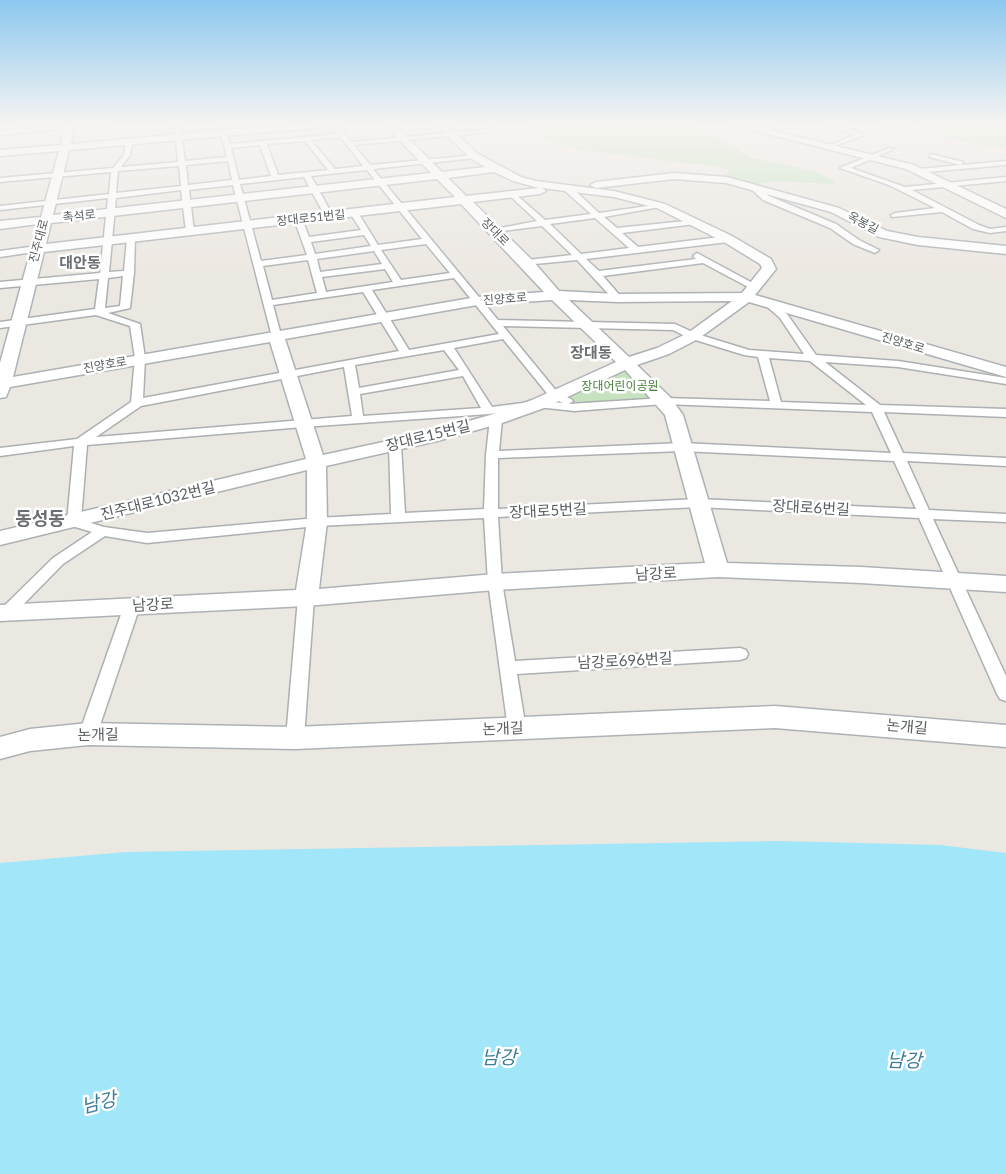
<!DOCTYPE html>
<meta charset="utf-8">
<style>
body{margin:0}
canvas{display:block;background:#ebe7e1}
</style>
<canvas width="1006" height="1174"></canvas>
<script>
const context = document.querySelector('canvas').getContext('2d');
context.lineJoin = 'round';
function fillPath(path, color) { context.fillStyle = color; context.fill(path, 'evenodd'); }
const toPath = rows => new Path2D(rows.map(r => 'M' + r).join(''));
function strokePath(path, color, width, dash) { context.strokeStyle = color; context.lineWidth = width; context.lineCap = dash ? 'butt' : 'round'; context.setLineDash(dash || []); context.stroke(path); }
function label(font, color, halo, rows, align = 'center') {
  context.font = font + ' Lato,"Noto Sans KR",sans-serif'; context.lineWidth = 5; context.setLineDash([]); context.textBaseline = 'middle'; context.strokeStyle = halo; context.fillStyle = color; for (const [text, x, y, turn = 0] of rows) {
    context.save(); context.translate(x, y); context.rotate((+turn || 0) * Math.PI / 180); context.textAlign = isNaN(turn) ? turn : align; if (halo) context.strokeText(text, 0, 0); context.fillText(text, 0, 0); context.restore();
  }
}
fillPath(toPath([
 [526,123,686,123,713,132,718,138,728,142,749,157,818,172,834,182,833,184,774,181,758,184,731,178,726,176,729,170,713,166,580,150,527,133,535,129],
 [865,123,1006,123,1006,149,945,138,940,129,914,126,899,132],
 [627,363,664,401,580,407,554,395]
]), '#c6e2be');
fillPath(toPath([
 [779,841,940,845,1006,853,1006,1174,0,1174,0,863,126,852]
]), '#a2e6fa');
const street = toPath([
 [89,123,116,123,0,135,0,131,89,123],
 [174,123,180,123,185,161,227,157,218,123,224,123,230,144,337,134,329,123,335,123,351,142,492,129,490,132,354,145,370,165,476,155,474,158,373,169,498,320,675,324,697,334,749,350,804,354,780,318,763,303,768,300,787,314,816,355,898,361,1006,378,1006,384,898,367,825,362,880,405,1006,409,1006,417,884,412,903,453,1006,458,1006,466,907,461,929,510,1006,514,1006,522,933,519,1006,676,1006,701,1000,699,997,694,919,518,698,507,498,517,502,582,515,661,740,648,746,650,748,654,746,658,740,660,517,674,526,729,523,734,517,736,511,734,508,729,488,582,484,518,317,526,147,543,105,536,63,564,11,617,1,617,1,609,53,558,92,532,69,525,67,522,74,446,0,456,0,448,77,439,131,402,135,358,130,326,96,315,0,328,0,322,95,309,99,279,0,288,0,282,100,273,108,198,0,210,0,206,109,194,111,172,0,182,0,178,113,168,124,155,126,141,129,139,132,141,130,155,121,167,178,162,174,123],
 [340,137,347,145,363,166,335,169,311,140,340,137],
 [305,141,328,170,278,175,267,144,305,141],
 [260,145,271,176,239,180,231,148,260,145],
 [228,161,232,180,188,185,186,165,228,161],
 [179,166,181,186,116,193,118,171,179,166],
 [367,170,422,239,378,245,357,211,354,211,350,213,361,230,309,237,302,219,298,217,294,219,307,255,261,261,240,184,304,177,325,216,329,218,333,216,311,176,367,170],
 [233,185,272,337,281,335,273,305,363,292,399,351,143,398,145,358,140,324,108,313,130,308,134,273,135,238,131,235,127,238,124,271,109,272,116,198,181,190,186,231,190,233,194,231,189,190,233,185],
 [364,235,371,246,315,254,311,242,364,235],
 [426,244,450,273,401,280,381,250,426,244],
 [374,251,382,264,320,272,317,259,374,251],
 [308,260,317,293,272,300,263,266,308,260],
 [385,269,393,282,326,292,322,277,385,269],
 [123,276,120,306,105,308,108,278,123,276],
 [454,278,499,334,409,350,372,290,454,278],
 [503,326,673,330,689,338,744,355,758,357,770,401,664,398,569,404,573,401,571,399,558,393,503,326],
 [503,339,550,397,563,403,538,401,492,407,454,348,503,339],
 [444,350,459,370,359,388,355,365,444,350],
 [769,358,810,361,866,405,781,402,769,358],
 [344,367,352,416,96,437,141,406,344,367],
 [463,376,481,408,363,416,360,394,463,376],
 [664,404,872,412,891,453,682,443,499,451,502,419,496,415,490,419,486,455,484,509,405,513,401,445,395,441,389,445,391,514,317,518,147,533,104,527,81,520,87,445,303,427,489,414,538,407,574,411,664,404],
 [682,451,894,461,916,509,698,499,498,509,498,458,682,451],
 [766,123,772,123,772,129,760,132,760,130,766,128,766,123],
 [821,123,831,123,864,135,826,149,826,147,855,135,821,123],
 [889,148,894,149,851,168,905,187,1006,177,1006,181,912,190,979,225,990,229,1006,227,1006,231,990,233,973,229,942,212,892,217,891,215,895,213,935,208,889,185,840,168,889,148],
 [931,154,963,162,961,165,1006,161,1006,165,916,173,919,169,961,165,929,157,931,154],
 [753,185,769,196,836,224,859,240,879,250,875,253,853,244,830,228,763,200,749,187,753,185],
 [564,186,570,186,599,213,661,204,665,206,604,217,617,228,695,220,699,222,695,224,622,233,638,247,728,236,732,239,728,242,586,259,599,271,696,259,693,256,697,253,758,286,750,288,703,263,603,276,622,298,617,301,614,300,577,260,524,265,523,263,527,260,572,255,542,226,494,232,490,230,537,221,510,196,510,192,513,192,545,220,591,214,564,190,564,186],
 [595,218,629,248,581,254,550,224,595,218],
 [37,246,40,247,40,251,0,257,0,251,37,246],
 [306,593,311,594,314,598,304,738,301,743,295,745,289,743,286,738,298,598,301,594,306,593],
 [132,601,137,602,140,606,97,734,94,739,88,741,82,739,79,734,124,606,127,602,132,601]
]);
const secondary = toPath([
 [64,123,74,123,71,144,302,123,340,123,336,126,69,150,53,215,431,173,383,123,393,123,442,172,485,167,470,158,435,123,445,123,478,154,521,177,536,181,614,191,665,204,732,236,771,259,776,269,755,295,1006,367,1006,377,749,302,698,339,669,354,637,365,670,397,683,415,727,563,861,567,1006,576,1006,592,861,583,718,577,495,590,306,606,0,621,0,605,296,590,307,522,307,470,0,545,0,531,306,459,270,342,10,387,6,397,0,398,0,363,38,224,0,229,0,221,41,217,59,151,0,156,0,150,61,145,64,123],
 [494,172,513,181,539,188,466,196,448,178,494,172],
 [437,179,455,197,46,244,51,223,437,179],
 [542,188,614,197,657,208,724,242,760,264,762,268,742,293,617,294,559,291,532,260,473,202,540,194,546,191,542,188],
 [461,204,544,292,477,297,13,377,44,252,461,204],
 [552,300,616,362,532,400,490,415,434,431,323,455,285,339,477,305,552,300],
 [569,300,617,302,732,301,688,333,657,348,629,357,569,300],
 [625,370,665,415,705,563,495,574,319,589,327,522,326,466,437,441,502,423,544,408,625,370],
 [724,123,741,123,914,165,1006,209,1006,218,906,169,724,123],
 [674,173,727,177,839,208,887,231,918,237,1006,246,1006,254,918,245,879,237,831,212,726,183,674,179,596,188,590,185,596,182,674,173],
 [775,706,1006,725,1006,747,775,728,295,749,88,745,30,751,0,759,0,737,30,729,88,723,295,727,775,706]
]);
strokePath(street, '#acb0b3', 3);
strokePath(secondary, '#adb2b6', 3);
fillPath(street, '#fff');
fillPath(secondary, '#fff');
const sky = context.createLinearGradient(0, 0, 0, 288);
sky.addColorStop(0, '#8cc8ef');
sky.addColorStop(0.43, '#f6f4f2');
sky.addColorStop(1, '#f6f4f200');
context.fillStyle = sky;
context.fillRect(0, 0, 1006, 288);
label('12px', '#595e61', '#fff', [
 ["촉석로",79,216,-6],
 ["장대로51번길",311,218,-6],
 ["옥봉길",863,223,28],
 ["장대로",495,232,45],
 ["진주대로",39,241,-75],
 ["진양호로",505,299,-4],
 ["진양호로",903,343,17],
 ["진양호로",105,365,-10]
]);
label('12px', '#458039', '#fff', [
 ["장대어린이공원",620,386]
]);
label('bold 15px', '#6a7073', '#fff', [
 ["대안동",80,263],
 ["장대동",591,353]
]);
label('15px', '#595e61', '#fff', [
 ["장대로15번길",428,436,-14],
 ["진주대로1032번길",158,501,-14],
 ["장대로6번길",811,508,3],
 ["장대로5번길",548,511,-3],
 ["남강로",656,574,-3],
 ["남강로",153,605,-3],
 ["남강로696번길",625,661,-3],
 ["논개길",907,727,5],
 ["논개길",503,729,-2],
 ["논개길",98,735,-1]
]);
label('bold 18px', '#6a7073', '#fff', [
 ["동성동",40,519]
]);
label('italic 19px', '#3c7d99', '#fff', [
 ["남강",499,1058],
 ["남강",904,1061,1],
 ["남강",99,1103,-14]
]);
</script>
